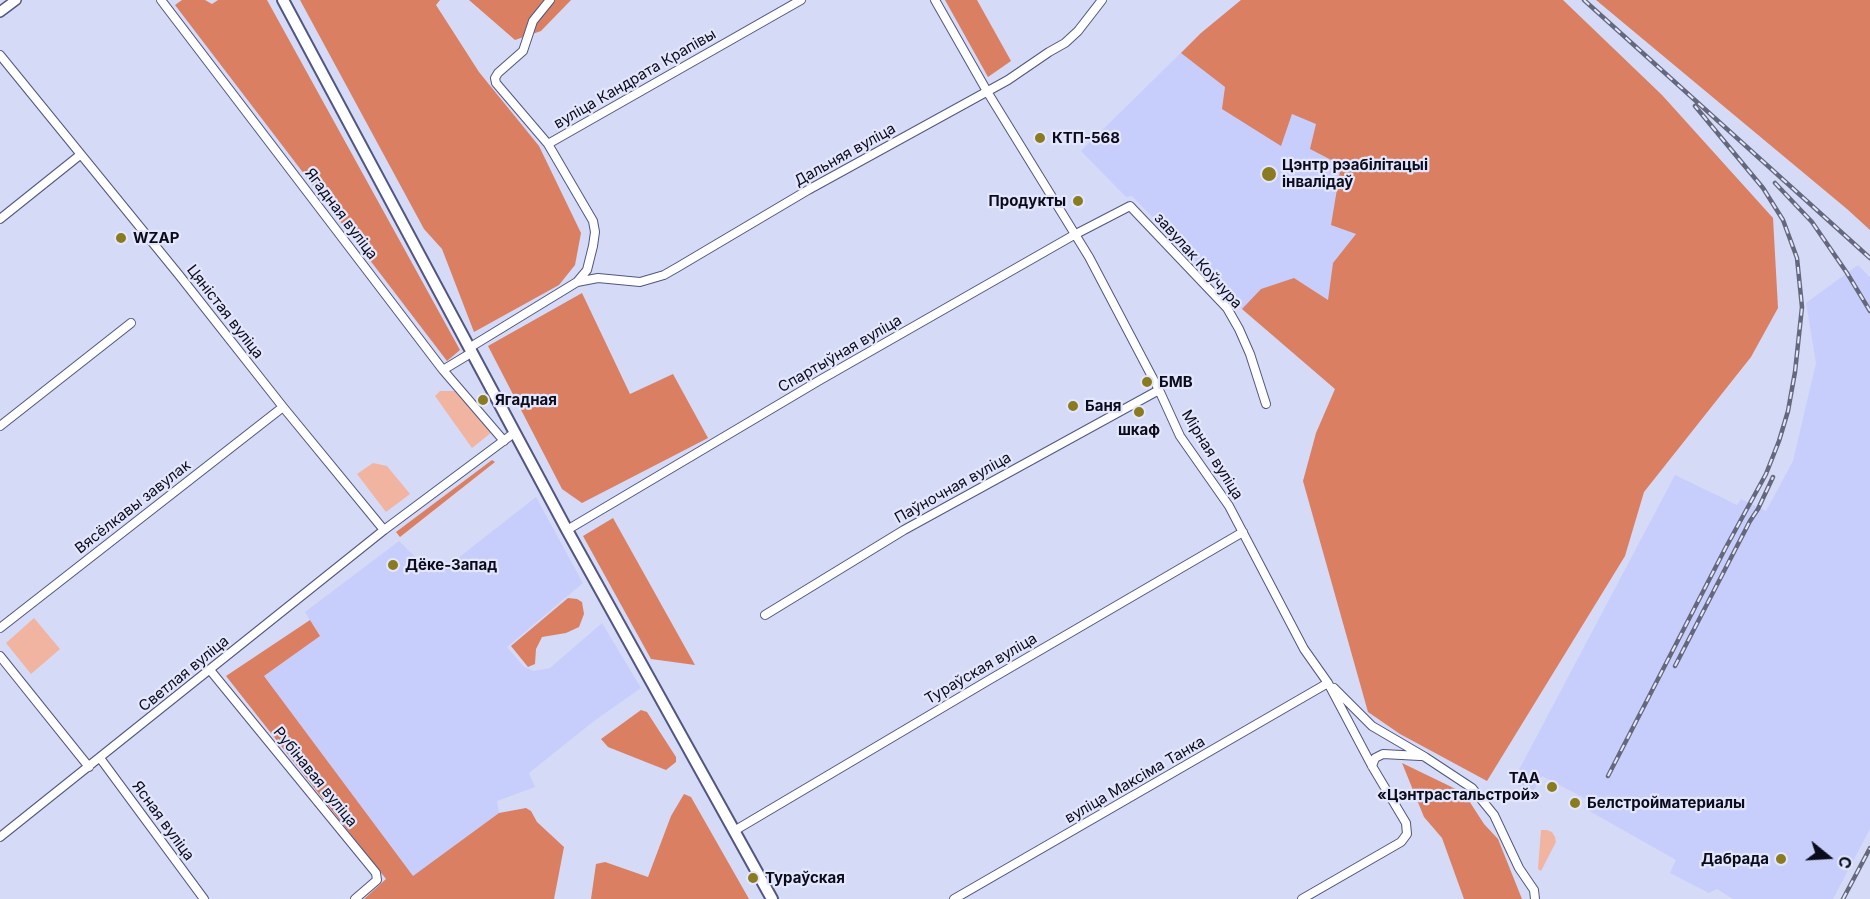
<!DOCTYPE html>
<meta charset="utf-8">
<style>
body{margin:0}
#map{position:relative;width:1870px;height:899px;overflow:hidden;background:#d5daf7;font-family:Inter,sans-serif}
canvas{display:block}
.north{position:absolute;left:1798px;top:827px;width:60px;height:60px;-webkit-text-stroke:4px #e4e7fc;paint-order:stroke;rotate:108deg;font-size:16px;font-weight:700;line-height:24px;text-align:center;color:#0a0b1b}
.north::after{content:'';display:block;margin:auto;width:21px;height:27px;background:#0a0b1b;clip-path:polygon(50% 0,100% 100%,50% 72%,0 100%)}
</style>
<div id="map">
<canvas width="1870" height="899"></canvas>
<div class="north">С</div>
</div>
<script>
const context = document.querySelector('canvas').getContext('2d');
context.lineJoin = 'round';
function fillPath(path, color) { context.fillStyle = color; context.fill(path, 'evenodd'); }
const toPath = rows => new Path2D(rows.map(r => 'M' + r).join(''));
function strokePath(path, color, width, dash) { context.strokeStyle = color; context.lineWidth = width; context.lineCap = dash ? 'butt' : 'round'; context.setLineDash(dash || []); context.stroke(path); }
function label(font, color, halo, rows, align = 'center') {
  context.font = font + ' Inter,sans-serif'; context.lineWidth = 4.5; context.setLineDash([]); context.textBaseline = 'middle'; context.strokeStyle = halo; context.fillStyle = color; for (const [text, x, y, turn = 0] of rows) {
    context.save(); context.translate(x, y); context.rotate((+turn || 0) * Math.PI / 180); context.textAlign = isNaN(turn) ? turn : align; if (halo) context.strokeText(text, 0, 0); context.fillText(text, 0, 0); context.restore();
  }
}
fillPath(toPath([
 [1241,0,1479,0,1335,389,1242,309,1132,196,1126,197,1081,151,1201,33],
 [1858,265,1870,277,1870,829,1833,899,1733,899,1717,889,1709,893,1670,873,1676,860,1584,808,1588,800,1542,776,1533,792,1512,783,1675,475,1737,505,1741,499,1766,511,1793,461,1816,363,1806,303],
 [536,497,583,583,507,647,524,667,534,671,550,668,602,623,641,688,594,721,529,773,535,787,497,801,499,813,413,877,264,676,319,636,305,612,399,541,427,569,446,573,444,569]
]), '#c8cefb');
fillPath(toPath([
 [440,391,457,391,492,432,472,448,435,396],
 [373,463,387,466,410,494,386,512,357,474],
 [34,618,60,649,31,674,6,643],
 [1541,830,1547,830,1552,832,1555,837,1556,842,1541,871,1538,869]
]), '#f1b4a1');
fillPath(toPath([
 [182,0,205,0,212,4,218,0,267,0,460,350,447,361,175,5],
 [300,0,440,0,436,5,479,72,539,146,581,233,575,265,559,285,474,332,442,249,424,229],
 [469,0,571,0,541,31,515,40],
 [945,0,977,0,1011,61,988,77],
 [1241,0,1563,0,1662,95,1773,218,1778,308,1751,357,1644,492,1625,556,1487,781,1400,734,1368,712,1303,481,1316,433,1335,389,1242,309,1261,289,1294,278,1328,300,1333,263,1356,234,1331,225,1341,165,1310,149,1316,124,1292,114,1281,146,1222,109,1225,87,1181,53,1201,33],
 [1596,0,1870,0,1870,230,1847,209],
 [582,293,630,394,673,374,708,438,582,503,562,489,488,346],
 [492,460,495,462,400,537,396,532],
 [613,518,695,665,651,659,583,536],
 [568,598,577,599,582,602,584,614,579,627,566,633,542,637,536,649,535,664,528,667,511,646],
 [310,620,320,636,264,676,413,876,499,813,526,808,531,811,537,822,564,847,554,899,364,899,386,879,226,676],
 [641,710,647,712,676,757,676,762,666,770,608,747,601,739],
 [1402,763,1464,793,1484,824,1498,839,1522,899,1464,899,1442,838,1424,817],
 [684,794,691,797,749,899,591,899,596,864,605,862,648,877,671,816]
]), '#da7f62');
const minor = toPath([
 [161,0,443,370,504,441],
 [935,0,988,93,1089,257,1159,390,1180,436,1229,506,1304,649,1328,683,1372,766,1406,823,1407,834,1401,842,1302,899],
 [0,55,179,275,283,407,384,530],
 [548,144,801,0],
 [0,219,80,155],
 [577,282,598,278,640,282,664,275,678,267,808,190,1008,80,1049,52,1065,43,1078,31,1102,0],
 [469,348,577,282,587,270,593,246,595,232,593,221,548,144,496,83,495,78,498,73,523,51,533,21,550,0],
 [443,370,471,353],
 [0,426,131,323],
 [567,530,820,380,1074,235,1130,206,1227,308,1239,329,1250,354,1266,404],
 [765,615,904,530,1159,390],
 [0,628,283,407],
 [0,656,89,767],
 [210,670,376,873,377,880,355,899],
 [1334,688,1372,726,1425,757,1472,788,1494,815,1519,868,1534,890,1535,899],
 [100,758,204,899],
 [1372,766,1375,758,1383,754,1420,756],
 [734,831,989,680,1243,532],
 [0,837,384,530,514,433],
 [954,899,1328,683]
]);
const tertiary = toPath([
 [0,12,16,0]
]);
const secondary = toPath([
 [283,0,567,530,772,899]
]);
strokePath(minor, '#525681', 10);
strokePath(tertiary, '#525681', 12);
strokePath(secondary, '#525681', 14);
strokePath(minor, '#fff', 8);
strokePath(tertiary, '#fff', 9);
strokePath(secondary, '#fff', 10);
const rail = toPath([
 [1584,0,1870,258],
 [1775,183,1812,222,1847,273,1870,311],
 [1675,666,1750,521,1758,509,1773,477],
 [1608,776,1725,549,1766,474,1779,441,1788,411,1795,372,1802,307,1797,258,1783,220,1763,188,1695,106],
 [1843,899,1870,848]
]);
strokePath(rail, '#65687d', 4.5);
strokePath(rail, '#e4e7fc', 2, [7]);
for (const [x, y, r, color] of [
 [1040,138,6,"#8b7b20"],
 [1269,174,8,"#8b7b20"],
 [1078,201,6,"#8b7b20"],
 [121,238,6,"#8b7b20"],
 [1147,382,6,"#8b7b20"],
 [483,400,6,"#8b7b20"],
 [1073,406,6,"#8b7b20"],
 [1139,412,6,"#8b7b20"],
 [393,565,6,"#8b7b20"],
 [1552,787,6,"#8b7b20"],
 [1575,803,6,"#8b7b20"],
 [1781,859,6,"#8b7b20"],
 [753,878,6,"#8b7b20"]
]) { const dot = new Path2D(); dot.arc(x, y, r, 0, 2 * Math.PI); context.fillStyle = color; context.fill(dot); strokePath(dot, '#e4e7fc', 2); }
label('15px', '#0a0b1b', '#e4e7fc', [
 ["вуліца Кандрата Крапівы",635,79,-30],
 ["Дальняя вуліца",845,155,-29],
 ["Ягадная вуліца",341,214,53],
 ["завулак Коўчура",1198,261,48],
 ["Цяністая вуліца",225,312,52],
 ["Спартыўная вуліца",840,354,-30],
 ["Мірная вуліца",1212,455,58],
 ["Паўночная вуліца",953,488,-29],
 ["Вясёлкавы завулак",133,507,-38],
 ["Тураўская вуліца",981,669,-30],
 ["Светлая вуліца",184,674,-39],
 ["Рубінавая вуліца",315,777,51],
 ["вуліца Максіма Танка",1135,780,-30],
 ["Ясная вуліца",163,821,54]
]);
label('bold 15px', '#0a0b1b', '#e4e7fc', [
 ["КТП-568",1052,138],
 ["Цэнтр рэабілітацыі",1282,165],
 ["інвалідаў",1282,182],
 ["Продукты",1066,201,"right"],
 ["WZAP",133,238],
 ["БМВ",1159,382],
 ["Ягадная",495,400],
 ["Баня",1085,406],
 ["шкаф",1139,430,"center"],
 ["Дёке-Запад",405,565],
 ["ТАА",1540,778,"right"],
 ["«Цэнтрастальстрой»",1540,795,"right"],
 ["Белстройматериалы",1587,803],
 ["Дабрада",1769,859,"right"],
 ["Тураўская",765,878]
], 'left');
</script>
